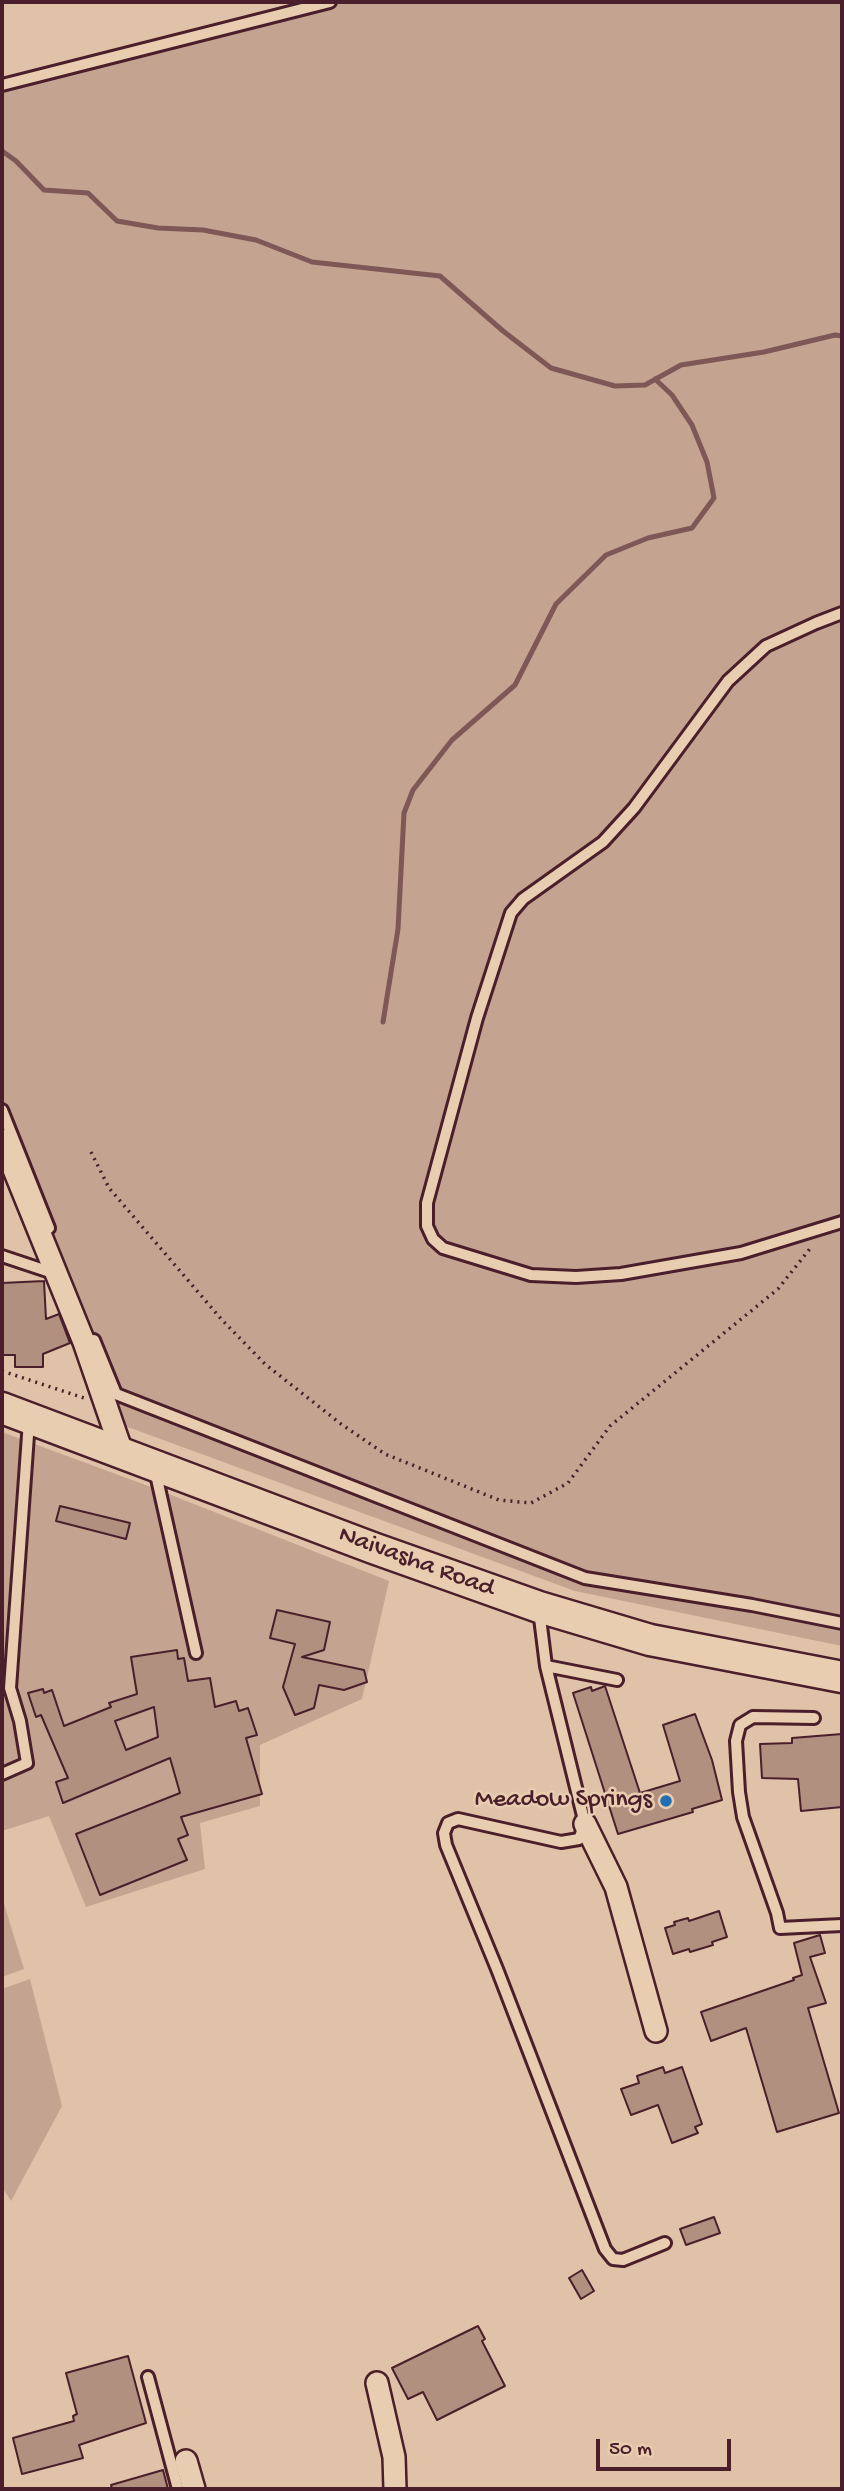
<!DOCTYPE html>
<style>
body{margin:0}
#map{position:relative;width:844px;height:2491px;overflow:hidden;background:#dfc2a8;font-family:"Gochi Hand",sans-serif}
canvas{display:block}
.frame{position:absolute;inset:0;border:4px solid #4a1f2b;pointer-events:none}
.scale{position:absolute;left:596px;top:2439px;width:135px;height:32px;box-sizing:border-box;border:4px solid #4a1f2b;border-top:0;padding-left:9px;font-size:21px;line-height:24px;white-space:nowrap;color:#4a1f2b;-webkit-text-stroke:5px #e9cdb0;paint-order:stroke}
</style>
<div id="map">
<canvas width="844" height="2491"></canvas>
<div class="frame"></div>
<div class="scale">50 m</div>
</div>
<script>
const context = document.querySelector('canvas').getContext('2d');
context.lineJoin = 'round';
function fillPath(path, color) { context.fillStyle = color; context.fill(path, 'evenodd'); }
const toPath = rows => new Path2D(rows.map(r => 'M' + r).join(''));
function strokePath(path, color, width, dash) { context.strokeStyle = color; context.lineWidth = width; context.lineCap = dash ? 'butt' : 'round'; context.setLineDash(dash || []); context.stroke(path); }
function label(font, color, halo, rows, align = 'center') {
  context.font = font + ' "Gochi Hand",sans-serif'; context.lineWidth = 5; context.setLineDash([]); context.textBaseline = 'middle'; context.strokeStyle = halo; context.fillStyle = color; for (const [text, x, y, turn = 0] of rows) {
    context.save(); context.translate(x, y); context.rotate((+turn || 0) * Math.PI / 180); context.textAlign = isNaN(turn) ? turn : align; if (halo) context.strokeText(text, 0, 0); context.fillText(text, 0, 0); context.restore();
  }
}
fillPath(toPath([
 [297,2,842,2,842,1646,575,1591,125,1426,2,1121,2,80],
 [2,1432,151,1487,389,1581,362,1699,260,1745,260,1806,200,1823,205,1869,86,1907,49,1816,2,1831],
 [2,1897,24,1969,2,1977],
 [30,1979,62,2106,11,2201,2,2187,2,1989]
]), '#c4a490');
strokePath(toPath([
 [2,151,16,161,44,190,88,193,117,221,158,228,203,230,256,240,312,262,440,276,503,331,551,368,615,386,645,385,681,365,764,352,835,335,842,336],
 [383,1022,398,929,404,813,413,790,452,740,515,685,556,604,606,555,648,538,692,528,714,498,707,462,692,425,672,395,655,379]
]), '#7e5756', 5);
const building = toPath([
 [44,1281,46,1319,59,1314,70,1343,43,1354,43,1367,15,1367,15,1355,2,1355,2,1283,44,1281],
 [60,1506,130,1523,126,1539,56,1521,60,1506],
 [277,1610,330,1622,324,1650,302,1657,364,1670,367,1682,344,1690,319,1685,314,1708,295,1715,283,1687,295,1644,270,1638,277,1610],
 [177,1650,178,1659,184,1658,188,1681,210,1678,215,1707,236,1701,239,1711,248,1708,257,1735,246,1738,262,1794,181,1817,188,1835,178,1839,187,1860,100,1895,76,1834,180,1793,170,1758,63,1803,56,1782,68,1778,41,1715,36,1717,28,1693,43,1689,44,1693,52,1690,64,1726,111,1707,109,1703,137,1694,131,1657,177,1650],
 [154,1707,158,1737,126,1750,115,1721,154,1707],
 [605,1686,640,1793,680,1781,663,1725,695,1714,712,1760,722,1800,692,1809,693,1812,618,1834,573,1693,591,1687,592,1691,605,1686],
 [842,1734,842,1807,801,1811,798,1779,762,1778,760,1744,792,1743,792,1738,842,1734],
 [719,1911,727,1937,712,1942,713,1945,690,1952,689,1949,673,1954,665,1928,675,1925,674,1922,688,1918,689,1921,719,1911],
 [820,1935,825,1953,810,1957,826,2003,808,2008,839,2113,777,2132,746,2028,711,2041,701,2012,794,1980,793,1978,802,1975,794,1943,820,1935],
 [663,2067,665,2073,682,2067,702,2124,695,2127,698,2133,672,2143,658,2105,631,2115,621,2089,639,2083,637,2076,663,2067],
 [714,2217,720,2233,686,2245,680,2229,714,2217],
 [582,2270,594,2291,581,2299,569,2278,582,2270],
 [478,2326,485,2339,482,2341,505,2386,437,2420,423,2392,408,2399,392,2368,478,2326],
 [128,2356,146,2423,79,2445,83,2458,22,2474,13,2438,74,2421,73,2416,77,2414,66,2373,128,2356],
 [163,2470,168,2489,112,2489,111,2485,163,2470]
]);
fillPath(building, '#b19080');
strokePath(building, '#4a1f2b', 2);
const service = toPath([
 [2,85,330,2],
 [842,613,816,623,766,646,728,681,634,808,603,842,523,899,511,913,477,1018,427,1203,427,1226,433,1239,443,1248,531,1275,576,1277,621,1274,741,1253,842,1222],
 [2,1110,49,1228],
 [2,1256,56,1274],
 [94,1340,116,1394,585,1578,752,1605,842,1623],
 [155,1470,196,1653],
 [539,1610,546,1666,585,1824,579,1839,561,1842,458,1819,448,1823,444,1833,446,1845,497,1969,605,2249,613,2259,623,2260,665,2243],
 [546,1666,617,1680],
 [814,1718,753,1717,740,1725,736,1741,739,1792,743,1817,777,1913,780,1928,842,1925],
 [2,1774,27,1763,20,1721,10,1688,29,1421],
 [148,2377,178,2489]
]);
const minor = toPath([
 [2,1140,84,1342,122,1452],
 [585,1824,616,1887,656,2031],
 [377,2383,394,2457,395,2489],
 [186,2461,194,2489]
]);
const secondary = toPath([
 [2,1408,373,1548,539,1607,650,1640,842,1677]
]);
strokePath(service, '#4a1f2b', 16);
strokePath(minor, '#4a1f2b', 26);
strokePath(secondary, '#4a1f2b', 35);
strokePath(toPath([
 [91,1152,109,1188,222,1320,265,1364,341,1424,385,1454,499,1500,531,1503,568,1483,610,1426,778,1289,812,1246],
 [2,1371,84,1398]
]), '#4a1f2b', 3.5, [2, 5]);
strokePath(service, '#e9cdb0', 10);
strokePath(minor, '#e9cdb0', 21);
strokePath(secondary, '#e9cdb0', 30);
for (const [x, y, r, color] of [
 [666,1801,7,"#1f6fb2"]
]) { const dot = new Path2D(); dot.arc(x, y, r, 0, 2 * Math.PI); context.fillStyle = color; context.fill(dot); strokePath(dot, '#e9cdb0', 2.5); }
label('26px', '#4a1f2b', '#e9cdb0', [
 ["Naivasha Road",416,1563,20]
]);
label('26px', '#4a1f2b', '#e9cdb0', [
 ["Meadow Springs",652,1801]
], 'right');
</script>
